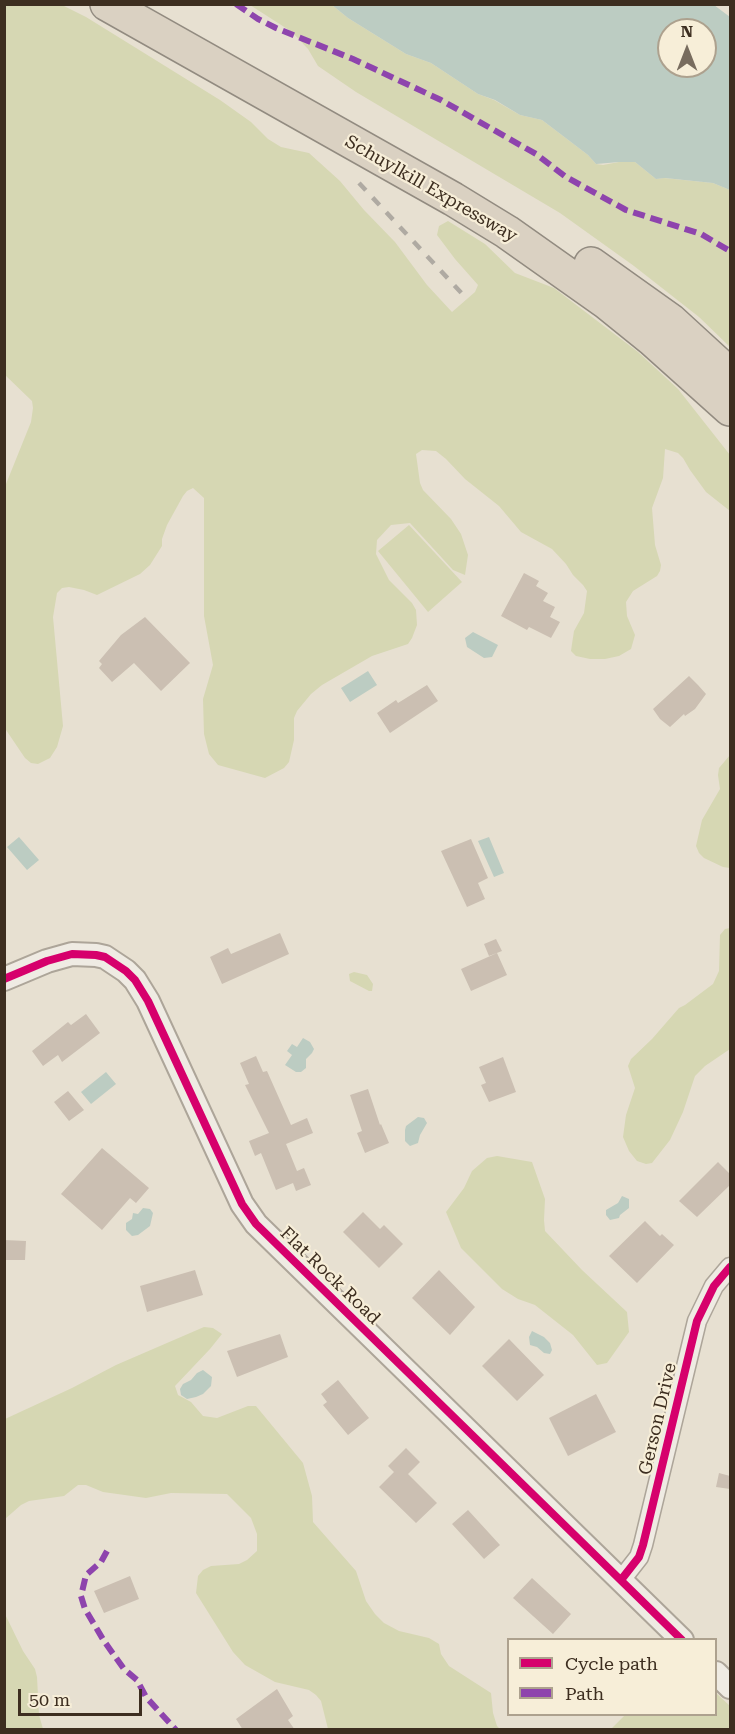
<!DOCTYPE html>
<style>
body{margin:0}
#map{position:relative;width:735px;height:1734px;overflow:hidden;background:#e7e0d1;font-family:"Roboto Serif",serif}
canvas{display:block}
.frame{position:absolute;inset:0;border:6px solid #3d2e20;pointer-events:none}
.legend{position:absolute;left:507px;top:1638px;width:210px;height:78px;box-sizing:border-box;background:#f7eed8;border:2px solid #ada18e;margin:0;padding:8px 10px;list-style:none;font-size:18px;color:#3d2e20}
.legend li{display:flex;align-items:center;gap:12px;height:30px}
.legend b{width:30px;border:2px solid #ada18e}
.north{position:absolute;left:657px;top:18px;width:60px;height:60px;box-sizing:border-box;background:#f7eed8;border:2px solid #ada18e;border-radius:50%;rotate:0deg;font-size:16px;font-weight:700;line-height:24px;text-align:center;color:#3d2e20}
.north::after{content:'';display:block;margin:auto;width:21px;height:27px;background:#786c5e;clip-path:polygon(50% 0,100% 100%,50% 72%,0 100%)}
.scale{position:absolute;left:18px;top:1689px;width:124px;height:27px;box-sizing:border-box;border:3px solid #3d2e20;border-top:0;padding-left:8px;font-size:18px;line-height:21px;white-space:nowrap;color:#3d2e20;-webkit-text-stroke:4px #f7eed8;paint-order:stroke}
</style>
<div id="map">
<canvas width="735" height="1734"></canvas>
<div class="frame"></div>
<ul class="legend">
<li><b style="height:8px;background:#d6006c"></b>Cycle path</li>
<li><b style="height:8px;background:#8e44ad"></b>Path</li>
</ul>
<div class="north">N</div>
<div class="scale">50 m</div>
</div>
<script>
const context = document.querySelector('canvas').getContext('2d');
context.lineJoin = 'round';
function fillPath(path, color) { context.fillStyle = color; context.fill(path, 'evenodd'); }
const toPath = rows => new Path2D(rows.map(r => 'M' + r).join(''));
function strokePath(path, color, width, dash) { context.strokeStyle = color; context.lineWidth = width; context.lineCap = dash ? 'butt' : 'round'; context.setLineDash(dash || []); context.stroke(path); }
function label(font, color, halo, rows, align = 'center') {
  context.font = font + ' "Roboto Serif",serif'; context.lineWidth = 4.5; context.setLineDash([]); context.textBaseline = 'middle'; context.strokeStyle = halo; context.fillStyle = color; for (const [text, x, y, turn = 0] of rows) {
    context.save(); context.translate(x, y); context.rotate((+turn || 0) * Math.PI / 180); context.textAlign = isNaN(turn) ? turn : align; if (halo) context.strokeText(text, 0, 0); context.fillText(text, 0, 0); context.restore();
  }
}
fillPath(toPath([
 [5,4,62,5,86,17,220,100,251,122,268,139,281,147,309,153,340,181,364,210,395,242,427,285,452,312,475,292,478,285,455,259,437,235,439,226,448,221,485,244,515,273,554,288,638,352,678,389,730,455,730,511,706,492,690,470,683,458,678,453,665,449,663,478,652,508,655,545,661,565,660,571,657,576,633,591,626,602,627,616,635,635,631,649,619,656,605,659,590,659,576,656,571,651,572,644,574,631,584,613,587,591,583,585,573,575,566,564,552,549,521,532,499,506,465,479,446,459,436,451,422,450,416,454,420,483,423,490,451,519,461,534,468,555,465,575,453,570,410,523,391,525,377,540,376,554,389,580,412,603,416,610,417,625,412,638,408,644,372,656,322,685,311,694,297,711,294,718,294,740,289,762,284,768,265,778,218,765,209,754,204,734,203,699,213,665,204,616,204,498,193,488,187,491,183,496,167,525,162,539,162,546,150,565,140,574,97,595,84,590,69,587,62,588,57,593,53,617,63,726,57,747,50,758,38,764,31,763,25,758,4,727,6,484,31,422,33,408,32,401,5,375],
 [250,5,332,5,348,18,406,54,431,63,478,94,494,100,520,115,542,120,588,155,596,164,603,165,619,162,635,162,656,179,664,178,713,183,730,190,730,347,699,317,634,266,560,213,356,92,318,66,308,49,292,32],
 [409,525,462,582,428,612,378,551],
 [730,755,730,868,723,867,704,858,699,853,696,846,702,820,720,789,718,775,719,768],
 [730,928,730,1049,705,1066,695,1076,683,1112,670,1140,652,1163,646,1164,637,1161,629,1151,623,1137,626,1115,635,1088,628,1066,631,1059,652,1039,679,1008,685,1005,713,984,719,971,720,935,725,929],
 [354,972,367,975,373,984,372,991,369,991,350,981,349,974],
 [497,1156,532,1162,545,1199,544,1220,545,1231,582,1270,627,1312,629,1332,607,1363,597,1365,573,1335,535,1305,518,1299,502,1289,461,1248,446,1212,464,1188,472,1171,487,1158],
 [204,1327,213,1328,222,1334,210,1349,175,1386,178,1395,191,1402,203,1416,217,1418,248,1406,256,1406,303,1463,312,1496,313,1522,356,1571,366,1601,375,1614,384,1623,399,1631,429,1638,439,1644,441,1654,449,1666,491,1693,493,1713,497,1726,500,1729,328,1729,321,1701,316,1695,309,1690,275,1682,245,1665,233,1652,196,1593,198,1576,203,1570,211,1566,239,1564,247,1560,257,1551,257,1534,251,1518,227,1494,171,1493,146,1498,103,1492,86,1485,78,1485,64,1496,29,1501,21,1505,5,1519,5,1419,72,1388,116,1365],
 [4,1612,23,1651,35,1669,37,1677,39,1715,43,1729,5,1729],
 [716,1693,730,1706,730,1729,611,1729,625,1715,716,1714]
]), '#d6d7b3');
fillPath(toPath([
 [332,5,714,5,730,17,730,190,713,183,665,178,656,179,635,162,619,162,596,164,588,155,542,120,520,115,495,100,478,94,431,63,406,54,348,18],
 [669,30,705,30,705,66,669,66],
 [473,632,498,645,492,657,484,658,467,647,465,638],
 [368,671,377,685,350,702,341,688],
 [19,837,39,860,27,870,7,847],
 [489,837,504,873,494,877,478,841],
 [303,1038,310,1042,314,1049,312,1053,306,1059,306,1068,301,1072,296,1072,285,1065,292,1055,287,1051,292,1044,297,1047],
 [106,1072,116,1084,91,1104,81,1092],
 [418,1117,424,1118,427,1123,420,1135,418,1143,410,1146,405,1141,405,1130,406,1126],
 [622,1196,629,1199,629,1208,620,1215,619,1218,610,1220,606,1215,606,1210,618,1203],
 [143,1208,150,1209,153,1213,150,1226,138,1235,132,1236,126,1230,126,1223,132,1219,133,1213,138,1214],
 [532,1331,544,1337,550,1343,552,1350,550,1354,544,1353,537,1347,530,1345,529,1337],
 [203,1370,212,1377,211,1386,203,1394,196,1397,187,1399,181,1395,180,1389,183,1384,191,1380,197,1373]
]), '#bcccc2');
fillPath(toPath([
 [524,573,539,581,536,586,548,593,543,601,555,607,550,617,560,622,551,638,529,627,527,630,501,616],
 [145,617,190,663,161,691,134,663,112,682,99,668,102,664,99,661,121,635],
 [689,676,698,685,706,694,695,709,685,716,684,714,670,727,660,719,653,709],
 [427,685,438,701,390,733,377,713,396,700,398,703],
 [471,839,488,878,478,883,485,899,467,907,441,851],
 [280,933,289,954,222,984,210,957,228,948,231,954],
 [496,939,502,951,489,956,484,944],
 [497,953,507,975,471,991,461,969],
 [86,1014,100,1033,62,1062,58,1055,43,1066,32,1051,68,1022,71,1025],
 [256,1056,263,1072,267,1071,291,1125,307,1118,313,1133,286,1144,297,1171,304,1168,311,1185,296,1191,293,1183,276,1190,261,1153,255,1156,249,1141,269,1133,245,1085,249,1084,240,1063],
 [503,1057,516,1092,489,1102,481,1085,486,1083,479,1067],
 [368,1089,380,1125,381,1124,389,1143,365,1153,357,1133,362,1131,350,1095],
 [68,1091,84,1110,69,1121,54,1102],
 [102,1148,149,1188,136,1203,130,1198,102,1230,61,1194],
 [718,1162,730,1174,730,1185,697,1217,679,1201],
 [363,1212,380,1229,384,1225,403,1244,379,1268,343,1232],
 [645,1221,660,1236,662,1234,674,1245,637,1283,609,1256],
 [4,1240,26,1241,25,1260,4,1260],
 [195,1270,203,1295,147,1312,140,1286],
 [439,1270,475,1307,450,1335,412,1298],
 [280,1334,288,1357,237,1377,227,1351],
 [509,1339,544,1375,517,1401,482,1366],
 [338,1380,369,1418,348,1435,323,1405,327,1402,321,1394],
 [596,1394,616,1432,568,1456,549,1418],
 [406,1448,420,1462,408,1474,437,1503,416,1523,379,1487,394,1472,388,1466],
 [719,1473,730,1476,730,1489,716,1487],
 [468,1510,500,1545,484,1559,452,1524],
 [130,1576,139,1599,104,1613,94,1591],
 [532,1578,571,1614,553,1634,513,1598],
 [277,1689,293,1716,288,1720,295,1730,243,1730,236,1719]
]), '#cbbfb2');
const minor = toPath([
 [621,1580,639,1557,643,1545,697,1321,714,1286,730,1267]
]);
const tertiary = toPath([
 [4,979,47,961,72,954,96,955,105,957,126,971,135,980,148,1001,242,1204,256,1224,682,1640],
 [716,1673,730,1687]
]);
const motorway = toPath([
 [107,4,453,199,507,232,606,302,653,340,730,409],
 [591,264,671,321,730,375]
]);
strokePath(minor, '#ada599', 21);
strokePath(tertiary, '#ada599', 26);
strokePath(motorway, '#928b80', 36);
strokePath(minor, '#efebe3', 18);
strokePath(tertiary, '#efebe3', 22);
strokePath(motorway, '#dad1c2', 33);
strokePath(toPath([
 [359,183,467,299]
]), '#afaaa2', 4.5, [10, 10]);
strokePath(toPath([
 [236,4,258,19,276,28,353,59,441,100,536,154,566,177,626,210,701,234,730,251],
 [107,1551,101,1562,86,1575,81,1596,85,1609,104,1641,124,1669,137,1680,146,1697,176,1730]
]), '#8e44ad', 6, [12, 6]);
strokePath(toPath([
 [4,979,47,961,72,954,96,955,105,957,126,971,135,980,148,1001,242,1204,256,1224,682,1640],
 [621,1580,639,1557,643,1545,697,1321,714,1286,730,1267]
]), '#d6006c', 8);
label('18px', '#3d2e20', '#f7eed8', [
 ["Schuylkill Expressway",431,189,30],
 ["Flat Rock Road",330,1276,44],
 ["Gerson Drive",658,1419,-77]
]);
</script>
